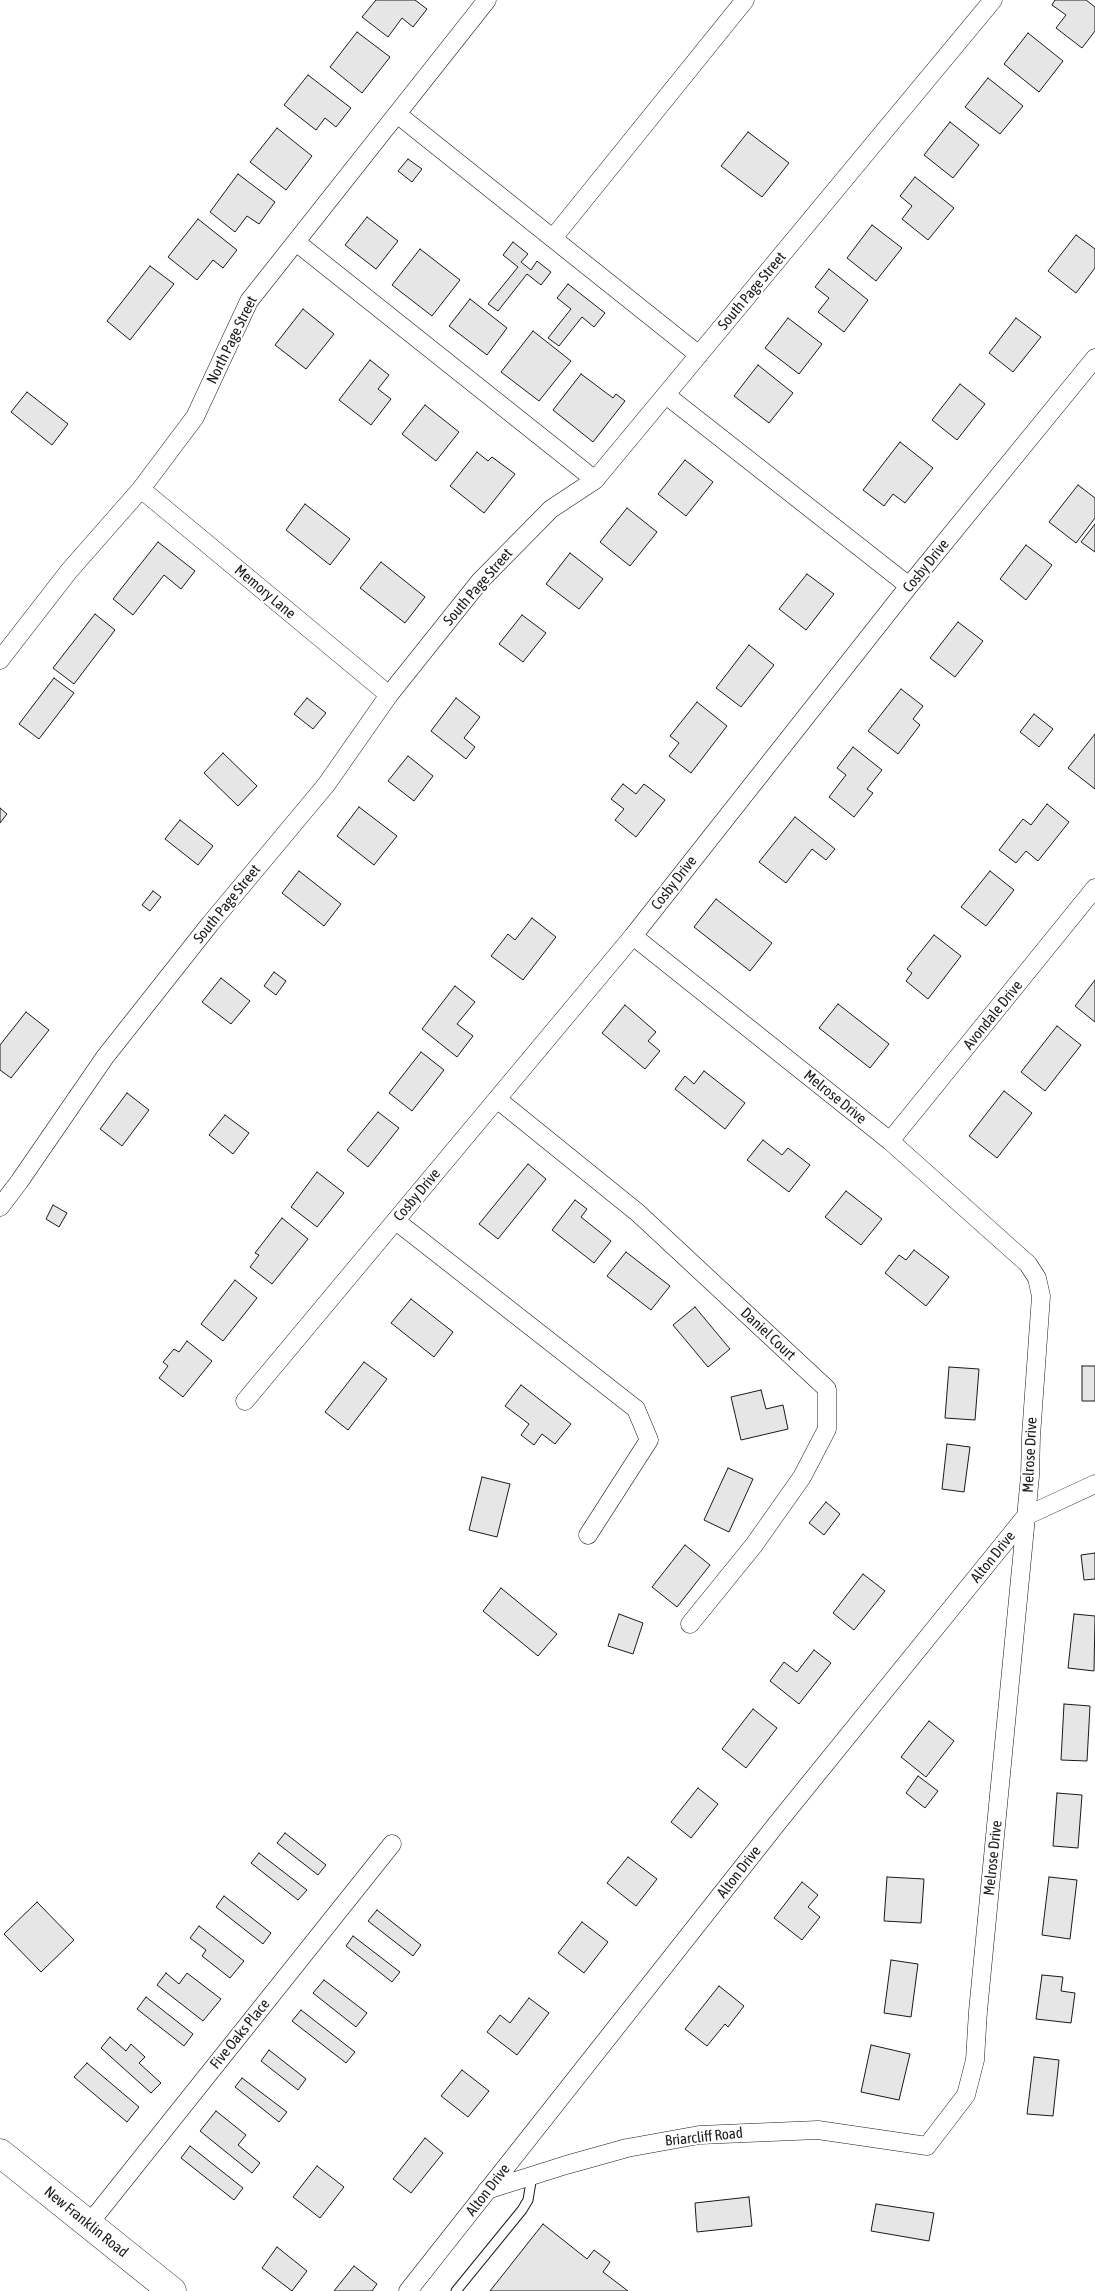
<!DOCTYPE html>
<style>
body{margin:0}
canvas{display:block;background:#fff}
</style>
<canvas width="1095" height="2291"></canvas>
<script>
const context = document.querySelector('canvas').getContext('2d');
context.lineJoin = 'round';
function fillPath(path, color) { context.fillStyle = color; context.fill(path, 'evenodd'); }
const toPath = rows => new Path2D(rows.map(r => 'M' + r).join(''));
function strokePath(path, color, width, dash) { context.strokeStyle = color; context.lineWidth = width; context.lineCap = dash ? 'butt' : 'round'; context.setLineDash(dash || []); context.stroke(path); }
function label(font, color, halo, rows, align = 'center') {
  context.font = font + ' "Asap Condensed",sans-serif'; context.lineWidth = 4; context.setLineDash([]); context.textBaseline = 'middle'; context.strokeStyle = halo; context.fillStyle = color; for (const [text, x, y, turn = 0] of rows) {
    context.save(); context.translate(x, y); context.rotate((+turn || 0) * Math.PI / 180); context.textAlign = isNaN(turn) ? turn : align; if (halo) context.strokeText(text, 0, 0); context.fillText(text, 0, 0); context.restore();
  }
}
const building = toPath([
 [376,0,415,0,427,9,413,27,402,18,388,37,362,17,376,0],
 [1055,0,1086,0,1095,7,1095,31,1082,48,1056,28,1066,15,1052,5,1055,0],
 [357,32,390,57,362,93,330,67,357,32],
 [1028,33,1063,61,1039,92,1004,64,1028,33],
 [308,75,351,108,336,127,325,118,316,130,284,105,308,75],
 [988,78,1023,106,1000,134,965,107,988,78],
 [950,122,979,145,953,178,924,155,950,122],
 [277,128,312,156,286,190,250,162,277,128],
 [748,132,789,163,762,197,721,166,748,132],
 [408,159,422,169,412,182,398,171,408,159],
 [238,174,275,202,259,224,247,216,235,232,210,212,238,174],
 [915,177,954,208,928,240,902,219,912,206,900,196,915,177],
 [367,217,398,241,376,269,345,245,367,217],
 [198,219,237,250,223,268,213,260,197,280,168,257,198,219],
 [872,225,902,248,876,281,847,258,872,225],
 [1076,235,1095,249,1095,268,1076,293,1048,271,1076,235],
 [513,242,528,254,521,262,531,270,537,261,551,272,541,285,527,274,498,311,488,304,518,267,503,255,513,242],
 [420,249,460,280,432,316,392,285,420,249],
 [150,266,174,284,130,340,107,321,150,266],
 [829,269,868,300,844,332,818,312,829,298,815,287,829,269],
 [568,284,605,313,594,327,582,317,559,346,548,338,571,309,557,298,568,284],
 [470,299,507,328,487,355,449,326,470,299],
 [303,309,334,334,306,369,275,345,303,309],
 [788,318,822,344,799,374,765,348,788,318],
 [1016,318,1041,337,1013,372,989,353,1016,318],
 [533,331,571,361,539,401,501,372,533,331],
 [370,360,389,375,378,389,391,399,371,425,339,400,370,360],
 [758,365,793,393,769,423,734,396,758,365],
 [581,374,613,398,616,394,625,401,593,442,553,410,581,374],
 [960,384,985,404,957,440,932,420,960,384],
 [27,392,68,424,52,445,11,412,27,392],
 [425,405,459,432,436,461,402,434,425,405],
 [900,442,933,468,905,503,893,494,884,506,863,490,900,442],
 [477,452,488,461,492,457,515,474,484,513,450,486,477,452],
 [685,460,713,482,686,516,658,494,685,460],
 [1078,485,1095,498,1095,518,1076,543,1049,522,1078,485],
 [305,504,350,539,330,565,286,530,305,504],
 [627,508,657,532,630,566,600,542,627,508],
 [1095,524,1095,552,1081,542,1095,524],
 [158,542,195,571,181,589,164,575,133,615,113,599,158,542],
 [1026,545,1052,565,1026,600,1000,579,1026,545],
 [570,553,603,579,579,609,546,584,570,553],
 [381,562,425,597,405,623,360,588,381,562],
 [807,574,834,594,806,630,779,609,807,574],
 [95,614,115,630,74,684,53,668,95,614],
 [522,615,546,633,523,662,499,644,522,615],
 [958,622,983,641,955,677,930,658,958,622],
 [749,645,774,665,741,707,716,688,749,645],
 [54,678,74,693,39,739,19,724,54,678],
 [901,689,923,706,913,719,920,725,898,754,868,731,901,689],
 [307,698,326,713,313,729,294,714,307,698],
 [456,698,480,717,464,738,475,747,466,759,431,731,456,698],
 [697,702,727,726,691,773,669,756,679,743,670,736,697,702],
 [1034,714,1053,729,1039,747,1020,732,1034,714],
 [1095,734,1095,789,1068,768,1095,734],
 [853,747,882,770,867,789,873,793,854,817,829,797,846,775,837,768,853,747],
 [223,753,257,786,238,806,204,773,223,753],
 [408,756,433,776,414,801,388,781,408,756],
 [623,784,636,794,644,784,665,800,636,837,615,820,624,809,611,799,623,784],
 [1047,804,1069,822,1038,861,1026,851,1016,863,999,850,1023,819,1031,825,1047,804],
 [359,807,397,836,374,865,337,836,359,807],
 [0,808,7,814,0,823,0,808],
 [795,817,835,849,826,860,812,849,786,883,759,862,795,817],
 [180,820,213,846,198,865,165,839,180,820],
 [299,871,341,904,324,926,282,893,299,871],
 [990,871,1014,890,986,926,961,907,990,871],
 [153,891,161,897,150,911,142,905,153,891],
 [716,899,772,943,750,971,694,927,716,899],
 [532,918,556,937,523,980,491,956,508,934,515,940,532,918],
 [934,935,961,956,928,999,906,981,912,973,907,969,934,935],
 [274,972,286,981,276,995,264,986,274,972],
 [221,978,250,1001,231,1024,202,1002,221,978],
 [1095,980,1095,1022,1075,1006,1095,980],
 [455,986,475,1002,457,1024,473,1036,457,1057,422,1029,455,986],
 [838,1004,889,1044,870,1068,819,1028,838,1004],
 [625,1005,656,1032,648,1041,660,1051,645,1069,602,1033,625,1005],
 [26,1012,49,1030,11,1078,0,1070,0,1045,26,1012],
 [1057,1026,1081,1045,1045,1091,1021,1072,1057,1026],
 [421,1052,444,1070,412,1111,389,1093,421,1052],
 [704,1071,745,1103,725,1129,675,1089,685,1076,694,1084,704,1071],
 [1004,1091,1032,1113,997,1158,969,1136,1004,1091],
 [127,1093,149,1110,122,1146,100,1129,127,1093],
 [378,1112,399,1128,368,1167,347,1150,378,1112],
 [225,1115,249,1133,233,1154,209,1135,225,1115],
 [763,1140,782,1155,788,1148,810,1165,789,1192,747,1160,763,1140],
 [528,1164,546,1179,498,1239,479,1224,528,1164],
 [317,1172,344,1193,317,1227,291,1207,317,1172],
 [846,1191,882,1219,861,1245,825,1217,846,1191],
 [575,1200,587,1209,581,1217,611,1241,594,1263,552,1230,575,1200],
 [53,1205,67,1213,59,1227,46,1219,53,1205],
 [282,1218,308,1239,272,1284,250,1267,259,1255,255,1253,282,1218],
 [914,1250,949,1277,926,1306,885,1273,899,1255,906,1260,914,1250],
 [626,1252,670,1286,651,1310,607,1276,626,1252],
 [235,1280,257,1298,223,1341,201,1324,235,1280],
 [411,1299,453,1332,434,1357,391,1323,411,1299],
 [695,1307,730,1349,708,1367,673,1325,695,1307],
 [187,1341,212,1361,183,1397,159,1378,168,1366,163,1362,174,1349,179,1352,187,1341],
 [364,1362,387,1379,348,1430,325,1412,364,1362],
 [1082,1366,1095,1366,1095,1401,1082,1401,1082,1366],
 [949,1367,979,1369,975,1420,945,1418,949,1367],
 [521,1385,571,1424,555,1444,542,1434,534,1445,521,1435,529,1424,505,1406,521,1385],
 [761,1390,766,1409,783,1405,788,1429,741,1440,731,1397,761,1390],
 [947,1444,970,1447,964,1492,942,1489,947,1444],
 [728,1468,753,1479,729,1532,704,1520,728,1468],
 [482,1477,510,1484,497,1537,469,1530,482,1477],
 [826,1502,840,1514,824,1535,809,1523,826,1502],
 [685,1545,710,1565,677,1607,652,1587,685,1545],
 [1095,1553,1095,1579,1084,1580,1081,1555,1095,1553],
 [863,1574,885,1591,854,1630,833,1613,863,1574],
 [501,1588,557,1634,538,1656,483,1611,501,1588],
 [619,1614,643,1623,633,1654,608,1646,619,1614],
 [1074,1614,1095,1616,1094,1671,1068,1668,1074,1614],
 [814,1650,831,1663,799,1704,770,1681,784,1662,797,1672,814,1650],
 [1064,1704,1090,1706,1087,1761,1061,1760,1064,1704],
 [753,1709,777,1728,746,1768,722,1749,753,1709],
 [929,1721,954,1741,926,1777,901,1757,929,1721],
 [918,1776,938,1791,925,1808,906,1793,918,1776],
 [698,1788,718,1804,691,1838,671,1822,698,1788],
 [1057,1793,1082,1795,1078,1848,1053,1846,1057,1793],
 [285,1833,326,1865,318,1875,277,1843,285,1833],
 [259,1853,307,1890,298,1900,251,1863,259,1853],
 [628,1857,657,1879,636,1906,607,1883,628,1857],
 [887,1877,924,1879,921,1923,884,1921,887,1877],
 [1049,1877,1077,1880,1070,1939,1042,1935,1049,1877],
 [802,1882,818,1895,808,1907,820,1917,802,1940,774,1918,802,1882],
 [224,1896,271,1933,263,1944,216,1907,224,1896],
 [37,1902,74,1940,41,1972,4,1934,37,1902],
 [377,1910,421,1945,413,1956,368,1921,377,1910],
 [582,1922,608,1942,584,1973,558,1953,582,1922],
 [199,1926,244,1961,230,1978,202,1956,206,1950,190,1938,199,1926],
 [353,1936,400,1972,392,1982,346,1946,353,1936],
 [891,1960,918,1964,911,2017,884,2013,891,1960],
 [166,1973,179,1984,187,1973,221,1999,203,2021,157,1985,166,1973],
 [1042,1975,1063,1977,1061,1991,1075,1993,1071,2023,1036,2019,1042,1975],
 [324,1980,367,2013,356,2027,313,1993,324,1980],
 [719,1986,744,2006,728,2027,725,2024,707,2046,685,2029,719,1986],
 [146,1997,193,2034,184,2046,137,2009,146,1997],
 [529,1998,549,2013,517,2055,487,2032,500,2015,510,2023,529,1998],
 [301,2010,355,2052,346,2063,292,2021,301,2010],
 [110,2037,126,2051,131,2044,145,2057,139,2063,161,2083,151,2093,101,2048,110,2037],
 [871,2045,910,2054,899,2100,861,2092,871,2045],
 [269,2050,306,2079,298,2090,261,2061,269,2050],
 [1034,2057,1059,2060,1053,2116,1027,2114,1034,2057],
 [87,2063,139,2107,127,2122,74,2077,87,2063],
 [462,2070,489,2091,468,2117,441,2096,462,2070],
 [242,2078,287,2112,279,2122,235,2087,242,2078],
 [216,2111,246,2135,238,2145,260,2163,252,2173,200,2131,216,2111],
 [425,2138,443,2153,411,2193,393,2179,425,2138],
 [190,2146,243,2188,234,2200,181,2158,190,2146],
 [317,2166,344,2187,320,2218,293,2197,317,2166],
 [749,2197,752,2226,697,2232,695,2203,749,2197],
 [876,2204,934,2213,929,2241,871,2231,876,2204],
 [543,2224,587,2259,594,2250,610,2262,603,2272,628,2291,490,2291,543,2224],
 [277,2247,307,2271,292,2291,262,2268,277,2247],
 [354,2266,377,2284,372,2291,334,2291,354,2266]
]);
fillPath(building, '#e6e6e6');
strokePath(building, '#1a1a1a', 1);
const service = toPath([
 [456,2291,522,2210,528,2200,532,2176]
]);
const minor = toPath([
 [397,114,699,355],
 [553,238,745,0],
 [296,242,595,480],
 [666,395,909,586],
 [141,489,389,695],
 [0,660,69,571,141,489,195,417,249,301,487,0],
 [497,1099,638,1213,827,1389,827,1429,802,1477,754,1545,690,1624],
 [890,1141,1095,888],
 [0,1207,19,1182,105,1057,210,924,326,785,389,695,480,581,551,509,595,480,993,0],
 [396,1221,636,1409,649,1440,588,1535],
 [245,1401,633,936,909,586,1095,358],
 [487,2190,566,2165,627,2148,699,2135,818,2130,927,2146,966,2095,975,2060,978,2011,1030,1476,1031,1436,1041,1296,1037,1278,1028,1264,890,1141,633,936],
 [88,2225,392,1844],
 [408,2291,779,1821,1026,1516,1095,1484]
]);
const trunk = toPath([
 [0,2153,172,2291]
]);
strokePath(service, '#1a1a1a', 11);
strokePath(minor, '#1a1a1a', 19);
strokePath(trunk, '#1a1a1a', 29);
strokePath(service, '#fff', 9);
strokePath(minor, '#fff', 18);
strokePath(trunk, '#fff', 28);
label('15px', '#1a1a1a', '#fff', [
 ["South Page Street",752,291,-50],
 ["North Page Street",232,340,-64],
 ["Cosby Drive",926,566,-51],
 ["South Page Street",478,587,-49],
 ["Memory Lane",265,592,40],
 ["Cosby Drive",674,883,-52],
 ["South Page Street",227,904,-51],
 ["Avondale Drive",993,1015,-51],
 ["Melrose Drive",835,1097,39],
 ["Cosby Drive",417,1195,-50],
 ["Daniel Court",768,1334,43],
 ["Melrose Drive",1030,1455,-87],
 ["Alton Drive",993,1557,-51],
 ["Melrose Drive",993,1858,-84],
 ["Alton Drive",739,1872,-52],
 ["Five Oaks Place",240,2034,-51],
 ["Briarcliff Road",704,2137,-6],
 ["Alton Drive",488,2190,-52],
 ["New Franklin Road",86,2222,39]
]);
</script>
